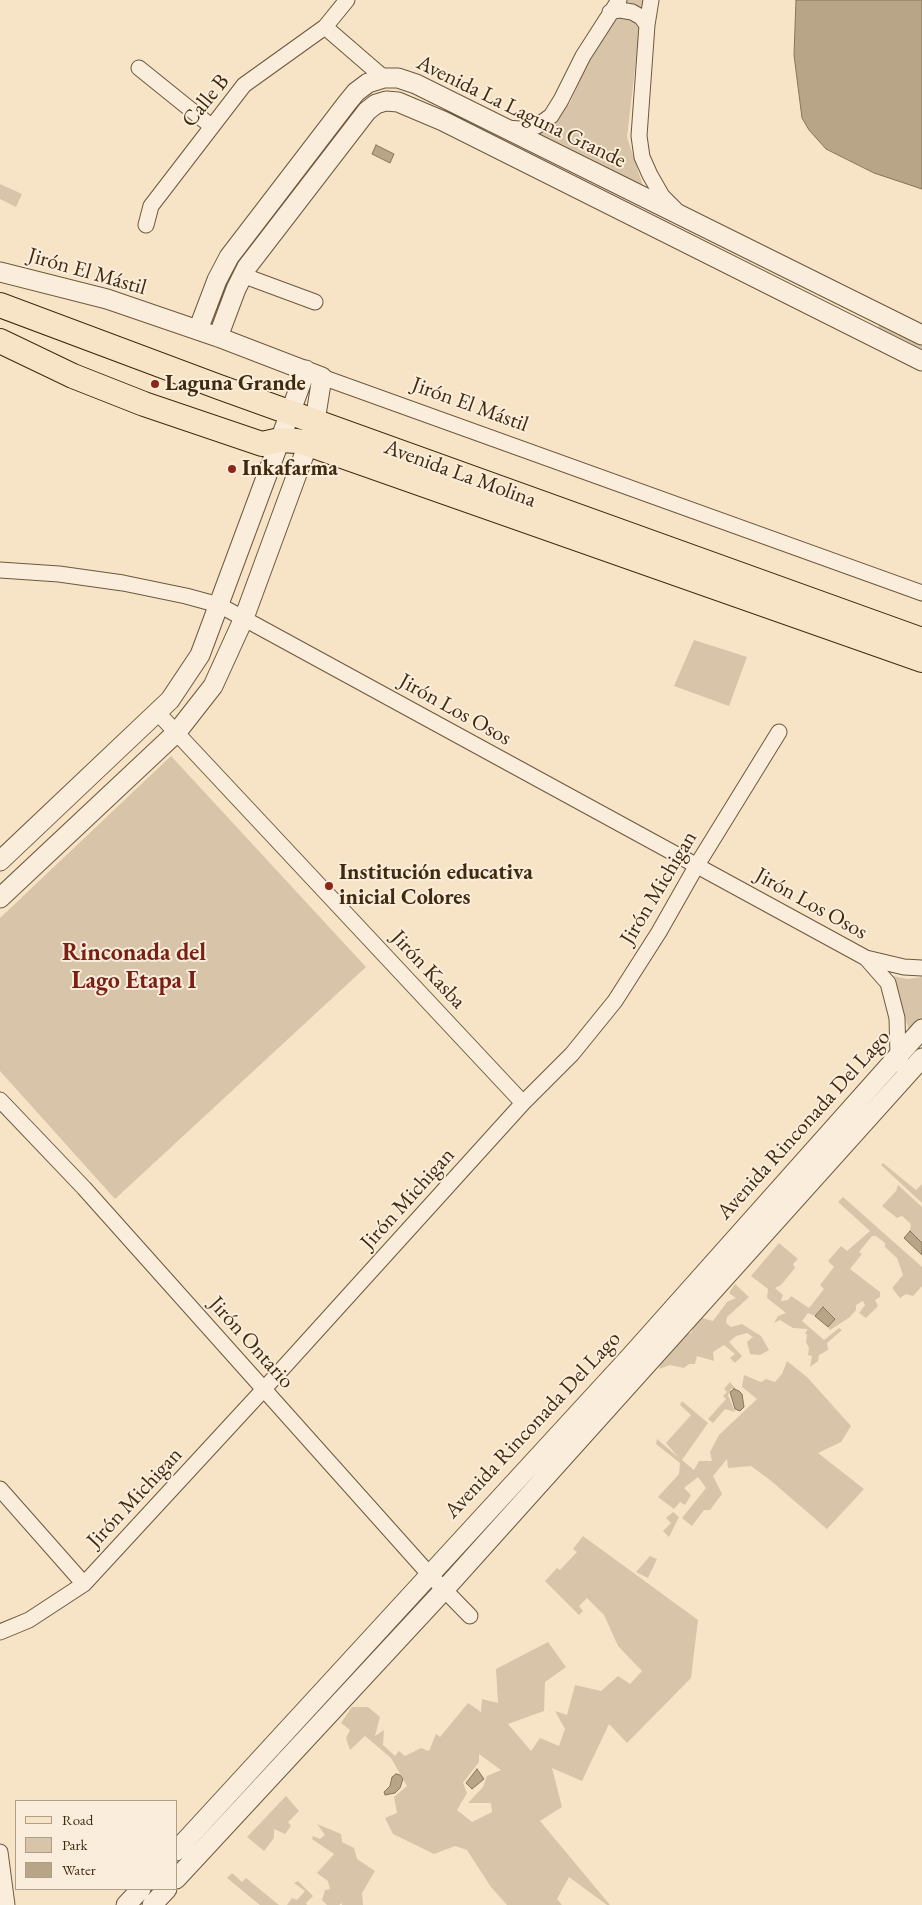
<!DOCTYPE html>
<meta charset="utf-8">
<style>
body{margin:0}
#map{position:relative;width:922px;height:1905px;overflow:hidden;background:#f7e4c7;font-family:"EB Garamond",serif}
canvas{display:block}
.legend{position:absolute;left:15px;top:1800px;width:162px;height:90px;box-sizing:border-box;background:#faeddb;border:1px solid #af9f89;margin:0;padding:6px 9px;list-style:none;font-size:15px;color:#3f2a0f}
.legend li{display:flex;align-items:center;gap:10px;height:25px}
.legend b{width:25px;border:1px solid #af9f89}
</style>
<div id="map">
<canvas width="922" height="1905"></canvas>
<ul class="legend">
<li><b style="height:6px;background:#f7e4c7"></b>Road</li>
<li><b style="height:14px;background:#d8c4a8"></b>Park</li>
<li><b style="height:14px;background:#b8a588"></b>Water</li>
</ul>
</div>
<script>
const context = document.querySelector('canvas').getContext('2d');
context.lineJoin = 'round';
function fillPath(path, color) { context.fillStyle = color; context.fill(path, 'evenodd'); }
const toPath = rows => new Path2D(rows.map(r => 'M' + r).join(''));
function strokePath(path, color, width, dash) { context.strokeStyle = color; context.lineWidth = width; context.lineCap = dash ? 'butt' : 'round'; context.setLineDash(dash || []); context.stroke(path); }
function label(font, color, halo, rows, align = 'center') {
  context.font = font + ' "EB Garamond",serif'; context.lineWidth = 4; context.setLineDash([]); context.textBaseline = 'middle'; context.strokeStyle = halo; context.fillStyle = color; for (const [text, x, y, turn = 0] of rows) {
    context.save(); context.translate(x, y); context.rotate((+turn || 0) * Math.PI / 180); context.textAlign = isNaN(turn) ? turn : align; if (halo) context.strokeText(text, 0, 0); context.fillText(text, 0, 0); context.restore();
  }
}
fillPath(toPath([
 [626,0,643,0,627,137,643,186,533,133,550,123,570,103,590,57],
 [0,184,22,194,16,207,0,199],
 [880,323,922,342,922,353,877,329],
 [694,640,747,657,729,706,674,686],
 [171,756,366,967,115,1199,0,1071,0,918],
 [893,976,907,979,922,977,922,1021,910,1034],
 [883,1163,916,1190,922,1184,922,1203,881,1165],
 [898,1185,922,1207,922,1244,910,1231,911,1224,902,1216,897,1218,882,1206,896,1191],
 [843,1197,922,1267,922,1286,913,1296,906,1294,900,1298,892,1288,903,1275,897,1258,885,1247,885,1243,876,1236,872,1236,859,1252,862,1254,850,1269,880,1292,880,1297,875,1300,878,1306,866,1318,859,1313,865,1305,863,1301,856,1305,856,1310,850,1317,830,1330,828,1327,835,1318,823,1307,815,1316,808,1313,802,1321,824,1340,839,1328,842,1330,827,1343,828,1350,819,1355,818,1361,810,1367,812,1356,808,1355,809,1348,806,1342,807,1335,805,1333,808,1329,793,1328,780,1320,774,1323,778,1316,786,1313,767,1298,768,1289,751,1276,779,1243,798,1259,793,1264,795,1268,781,1285,775,1288,783,1295,781,1301,788,1300,791,1296,809,1308,824,1289,820,1285,834,1267,828,1261,841,1246,847,1251,870,1231,838,1202],
 [735,1284,749,1297,727,1317,726,1323,731,1327,742,1324,761,1336,769,1350,760,1355,750,1354,747,1342,753,1337,747,1333,736,1336,729,1342,742,1356,735,1363,730,1358,735,1354,724,1345,713,1352,714,1361,697,1356,695,1364,689,1364,684,1368,670,1365,659,1369,662,1360,679,1338,691,1333,699,1317,713,1321,727,1302,736,1298,729,1293],
 [787,1361,807,1377,851,1426,841,1442,818,1453,864,1489,827,1529,770,1480,751,1466,728,1468,727,1459,713,1476,722,1494,710,1510,704,1510,692,1526,682,1518,706,1488,698,1477,684,1488,691,1495,685,1505,680,1502,674,1509,658,1497,679,1474,680,1463,656,1444,657,1439,679,1458,666,1443,691,1415,680,1405,682,1401,708,1423,682,1460,694,1470,699,1461,712,1461,710,1452,719,1435,757,1399,742,1387,744,1375,761,1382,766,1379,775,1382,782,1374],
 [730,1382,736,1389,731,1389,728,1395,735,1412,725,1409,713,1423,708,1419,726,1399,723,1396,727,1392,724,1389],
 [673,1512,679,1517,669,1537,663,1531,671,1523,666,1518],
 [583,1536,698,1620,691,1678,627,1743,609,1724,582,1781,552,1768,562,1807,540,1821,610,1905,607,1905,569,1877,557,1899,562,1905,507,1905,491,1887,467,1850,455,1846,434,1854,393,1834,385,1818,397,1813,394,1797,407,1786,391,1758,365,1736,350,1750,346,1738,350,1730,341,1723,352,1707,368,1707,380,1717,375,1736,384,1730,383,1745,395,1756,399,1751,405,1756,421,1748,429,1751,436,1734,440,1737,468,1703,481,1712,482,1699,498,1703,496,1669,548,1642,566,1667,545,1682,544,1711,508,1724,531,1751,540,1738,559,1746,565,1729,555,1711,567,1715,575,1685,601,1691,618,1676,630,1684,642,1671,618,1646,604,1615,587,1598,579,1606,583,1611,579,1615,545,1581,557,1568,560,1570,577,1552,573,1549],
 [479,1754,501,1770,487,1776,483,1787,468,1803,491,1803,492,1812,472,1822,457,1810,467,1793,463,1783,479,1762],
 [650,1556,657,1559,648,1578,636,1572],
 [286,1796,299,1811,288,1822,291,1826,285,1834,274,1829,274,1838,264,1851,247,1837],
 [317,1824,341,1834,342,1842,354,1848,357,1859,375,1871,362,1893,363,1905,342,1905,342,1903,339,1905,327,1905,322,1900,325,1890,330,1889,328,1881,317,1873,334,1854,312,1839,313,1836,320,1839,325,1835],
 [232,1873,242,1882,246,1878,279,1905,260,1905,227,1878],
 [298,1881,313,1896,306,1903,307,1905,287,1905,292,1898,297,1900,305,1891,294,1883]
]), '#d8c4a8');
const water = toPath([
 [796,0,922,0,922,189,874,173,826,149,809,130,802,118,794,55,796,0],
 [376,145,394,154,390,163,372,154,376,145],
 [910,1231,922,1243,922,1255,904,1238,910,1231],
 [823,1307,835,1319,828,1327,815,1316,823,1307],
 [734,1389,739,1391,742,1394,744,1407,740,1411,735,1409,730,1392,734,1389],
 [477,1769,484,1779,472,1789,466,1783,477,1769],
 [396,1774,400,1775,403,1779,400,1788,395,1793,385,1795,384,1792,390,1786,392,1777,396,1774]
]);
fillPath(water, '#b8a588');
strokePath(water, '#887458', 1);
const minor = toPath([
 [651,0,647,25,639,136,642,157,650,175,662,196,675,209],
 [610,12,620,10,632,12,641,17,647,25],
 [325,27,384,78],
 [139,68,211,126],
 [506,128,520,129,537,126,551,116,561,100,583,56,619,0],
 [146,225,151,206,244,85,325,27,347,0],
 [242,275,315,302],
 [322,377,922,593],
 [0,570,59,574,123,583,186,596,219,605,866,958,904,967,922,968],
 [157,712,523,1103],
 [866,958,888,983,897,1018,898,1056,907,1074],
 [0,1100,84,1188,429,1574,470,1616],
 [0,1489,84,1584],
 [0,1632,29,1620,84,1584,264,1389,523,1103,572,1054,615,1001,659,932,697,865,779,732],
 [0,1852,7,1905]
]);
const tertiary = toPath([
 [0,272,107,299,218,337,322,377,315,421,308,444,244,618,213,686,177,732,0,898],
 [198,330,217,280,229,257,347,103,356,92,368,83,384,78,398,78,416,84,922,335],
 [218,337,236,289,247,267,367,111,376,104,386,101,398,102,443,121,922,361],
 [0,861,170,700,200,655,306,370],
 [176,1851,629,1358,922,1029],
 [176,1879,444,1590,922,1058],
 [126,1905,141,1889],
 [152,1905,167,1889]
]);
const primary = toPath([
 [0,305,219,387,922,640],
 [0,341,73,376,144,404,262,444,280,440,297,441,308,444,922,660]
]);
strokePath(minor, '#6d583d', 17);
strokePath(tertiary, '#6d583d', 21);
strokePath(primary, '#3f2a0f', 26);
strokePath(minor, '#faeddb', 15);
strokePath(tertiary, '#faeddb', 19);
strokePath(primary, '#f7e4c7', 24);
for (const [x, y, r, color] of [
 [155,384,5,"#8f2418"],
 [232,469,5,"#8f2418"],
 [329,886,5,"#8f2418"]
]) { const dot = new Path2D(); dot.arc(x, y, r, 0, 2 * Math.PI); context.fillStyle = color; context.fill(dot); strokePath(dot, '#faeddb', 2); }
label('22px', '#3f2a0f', '#faeddb', [
 ["Calle B",206,101,-51],
 ["Avenida La Laguna Grande",521,112,26],
 ["Jirón El Mástil",87,272,16],
 ["Jirón El Mástil",470,405,20],
 ["Avenida La Molina",460,474,20],
 ["Jirón Los Osos",455,710,29],
 ["Jirón Michigan",659,888,-59],
 ["Jirón Los Osos",811,904,29],
 ["Jirón Kasba",428,970,47],
 ["Avenida Rinconada Del Lago",804,1125,-48],
 ["Jirón Michigan",408,1199,-48],
 ["Jirón Ontario",251,1343,48],
 ["Avenida Rinconada Del Lago",533,1425,-47],
 ["Jirón Michigan",135,1498,-47]
]);
label('bold 22px', '#3f2a0f', '#faeddb', [
 ["Laguna Grande",165,384],
 ["Inkafarma",242,469],
 ["Institución educativa",339,873],
 ["inicial Colores",339,898]
], 'left');
label('bold 24px', '#7a1f14', '#faeddb', [
 ["Rinconada del",134,953],
 ["Lago Etapa I",134,981]
]);
</script>
